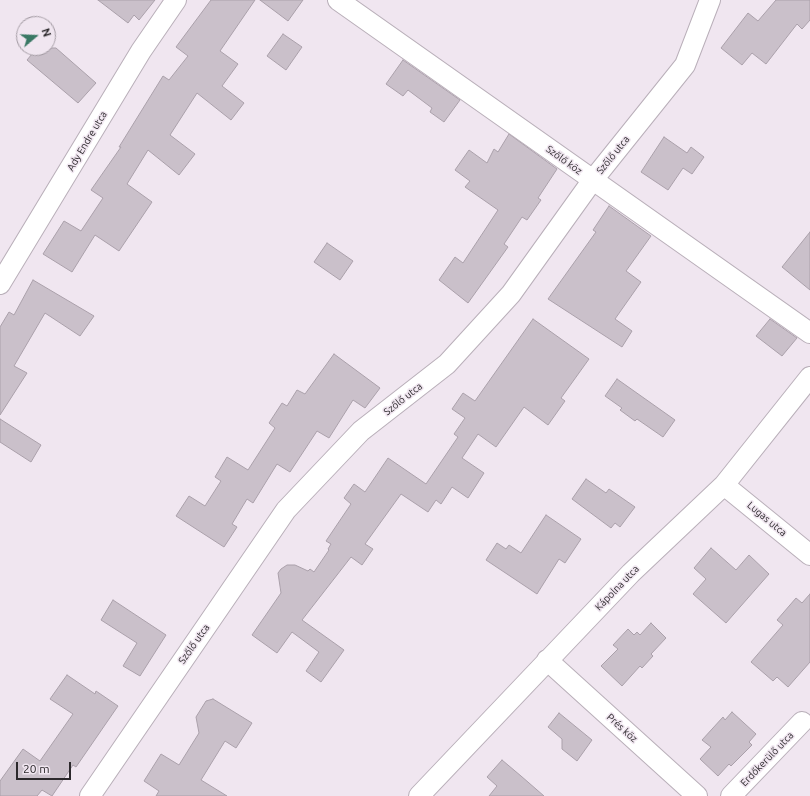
<!DOCTYPE html>
<meta charset="utf-8">
<style>
body{margin:0}
#map{position:relative;width:810px;height:796px;overflow:hidden;background:#f0e6f0;font-family:Ubuntu,sans-serif}
canvas{display:block}
.north{position:absolute;left:16px;top:16px;width:40px;height:40px;box-sizing:border-box;background:#f0e6f0;border:1px solid #a29aa2;border-radius:50%;rotate:71deg;font-size:11px;font-weight:700;line-height:16px;text-align:center;color:#2c292c}
.north::after{content:'';display:block;margin:auto;width:14px;height:18px;background:#397864;clip-path:polygon(50% 0,100% 100%,50% 72%,0 100%)}
.scale{position:absolute;left:16px;top:762px;width:55px;height:18px;box-sizing:border-box;border:2px solid #2c292c;border-top:0;padding-left:5px;font-size:12px;line-height:14px;white-space:nowrap;color:#2c292c;-webkit-text-stroke:3px #f0e6f0;paint-order:stroke}
</style>
<div id="map">
<canvas width="810" height="796"></canvas>
<div class="north">N</div>
<div class="scale">20 m</div>
</div>
<script>
const context = document.querySelector('canvas').getContext('2d');
context.lineJoin = 'round';
function fillPath(path, color) { context.fillStyle = color; context.fill(path, 'evenodd'); }
const toPath = rows => new Path2D(rows.map(r => 'M' + r).join(''));
function strokePath(path, color, width, dash) { context.strokeStyle = color; context.lineWidth = width; context.lineCap = dash ? 'butt' : 'round'; context.setLineDash(dash || []); context.stroke(path); }
function label(font, color, halo, rows, align = 'center') {
  context.font = font + ' Ubuntu,sans-serif'; context.lineWidth = 3; context.setLineDash([]); context.textBaseline = 'middle'; context.strokeStyle = halo; context.fillStyle = color; for (const [text, x, y, turn = 0] of rows) {
    context.save(); context.translate(x, y); context.rotate((+turn || 0) * Math.PI / 180); context.textAlign = isNaN(turn) ? turn : align; if (halo) context.strokeText(text, 0, 0); context.fillText(text, 0, 0); context.restore();
  }
}
const building = toPath([
 [98,0,155,0,139,20,134,15,128,23,98,0],
 [211,0,255,0,220,51,238,64,222,86,244,103,231,120,197,93,170,135,195,154,179,175,148,150,127,184,152,202,119,251,95,235,72,272,43,254,64,221,81,231,103,198,91,190,121,147,119,147,163,76,169,80,188,56,176,47,211,0],
 [260,0,303,0,288,21,260,0],
 [776,0,810,0,810,20,802,29,797,24,766,64,752,53,742,65,721,48,748,13,758,21,776,0],
 [283,34,302,47,286,70,267,56,283,34],
 [37,48,56,48,96,83,78,103,27,60,37,48],
 [403,60,460,100,444,122,430,112,432,108,408,90,403,96,386,84,403,60],
 [509,134,557,169,538,198,541,200,527,220,522,217,504,244,508,247,468,303,439,280,455,257,463,263,498,210,465,187,470,181,455,170,469,150,487,163,494,149,498,152,509,134],
 [664,137,687,153,691,147,704,157,692,174,683,168,668,190,641,172,664,137],
 [609,206,651,236,626,271,641,282,615,319,632,331,622,347,548,299,596,232,593,230,609,206],
 [810,232,810,290,782,267,810,232],
 [327,243,353,261,340,280,314,262,327,243],
 [33,280,94,316,80,336,45,313,14,366,27,373,0,415,0,327,9,312,14,315,33,280],
 [533,319,589,359,561,398,565,401,548,425,524,407,496,447,478,434,462,458,484,473,468,498,452,487,441,504,436,500,428,512,401,494,365,544,373,549,362,565,351,557,302,620,344,650,321,682,306,671,319,652,292,632,277,653,252,635,281,593,278,573,281,569,287,565,295,565,308,571,310,569,314,572,329,550,328,549,331,544,326,541,351,504,344,498,354,484,365,492,388,458,426,484,458,437,454,434,465,418,452,409,463,393,475,401,533,319],
 [770,319,797,338,782,356,756,336,770,319],
 [334,354,380,388,365,408,353,400,329,438,317,431,290,472,277,464,253,503,247,499,232,524,237,527,224,547,176,516,189,496,205,506,221,481,215,477,227,457,248,470,275,428,269,423,282,403,287,406,297,390,305,394,334,354],
 [617,379,675,420,663,437,637,419,635,421,620,410,622,408,605,396,617,379],
 [0,419,41,445,31,462,0,442,0,419],
 [586,479,606,493,609,489,635,507,620,527,615,523,611,528,572,499,586,479],
 [546,515,581,539,565,563,559,559,537,594,486,560,497,543,506,549,509,545,521,553,546,515],
 [711,548,736,570,749,555,769,574,726,623,693,594,706,579,694,568,711,548],
 [810,594,810,662,788,687,777,677,773,681,751,662,783,625,777,620,796,598,802,603,810,594],
 [113,600,166,635,140,676,123,666,137,643,101,620,113,600],
 [651,623,666,638,651,654,653,656,642,668,640,666,622,686,601,666,618,649,613,645,628,629,634,635,637,632,640,635,651,623],
 [67,675,95,694,96,691,118,706,76,767,73,765,52,796,42,790,37,796,0,796,0,781,23,749,40,761,73,714,50,699,67,675],
 [213,699,252,723,236,748,225,741,201,780,227,796,156,796,159,791,144,781,161,754,179,765,199,733,196,717,206,701,213,699],
 [732,712,756,734,749,742,752,745,731,766,729,764,718,776,700,759,711,747,702,740,723,717,725,720,732,712],
 [559,713,592,740,577,761,562,749,562,739,548,727,559,713],
 [502,760,521,776,544,796,489,796,497,786,487,777,502,760]
]);
fillPath(building, '#cac0ca');
strokePath(building, '#aaa0aa', 1);
const minor = toPath([
 [338,0,810,333],
 [0,284,141,51,176,0],
 [724,485,810,555],
 [547,660,697,796],
 [90,796,286,510,361,431,447,364,511,294,592,181,685,65,710,0],
 [419,796,631,573,724,485,810,377],
 [731,796,802,722]
]);
strokePath(minor, '#b9afb9', 22);
strokePath(minor, '#fff', 20);
label('10px', '#2c292c', '#f0e6f0', [
 ["Ady Endre utca",87,141,-59],
 ["Szőlő utca",613,155,-51],
 ["Szőlő köz",564,160,36],
 ["Szőlő utca",403,399,-38],
 ["Lugas utca",767,519,40],
 ["Kápolna utca",617,588,-46],
 ["Szőlő utca",194,644,-55],
 ["Prés köz",622,728,42],
 ["Erdőkerülő utca",767,759,-46]
]);
</script>
